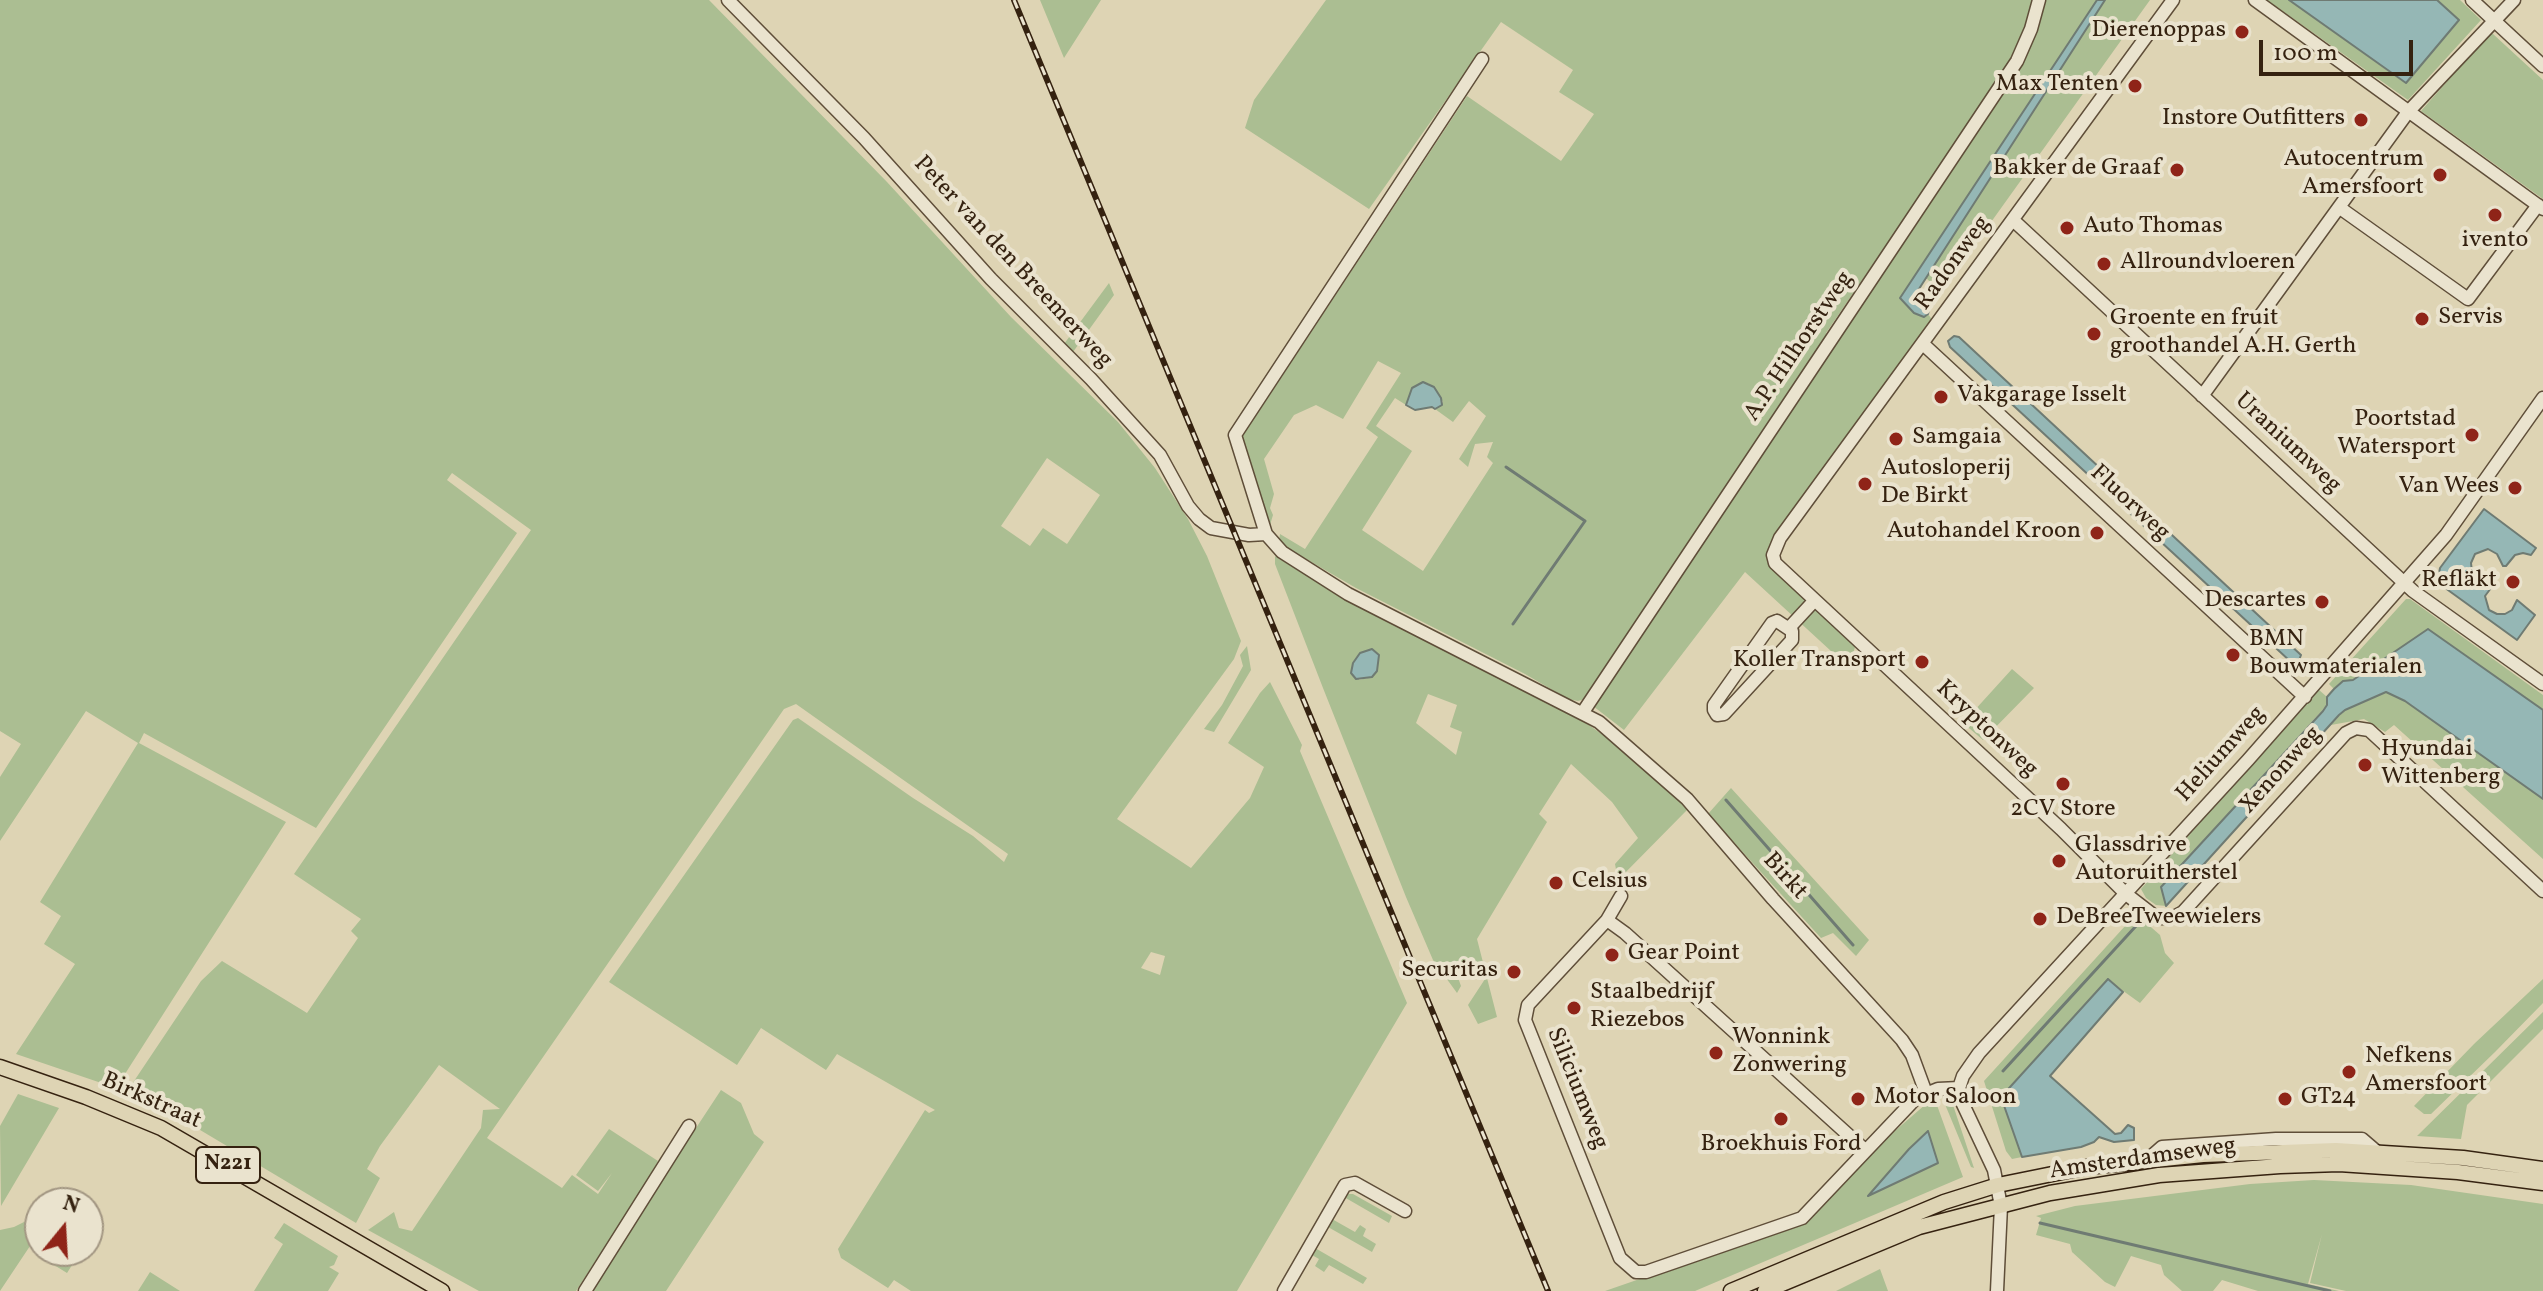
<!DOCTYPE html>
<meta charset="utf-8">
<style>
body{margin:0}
#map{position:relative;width:2543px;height:1291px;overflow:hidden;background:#ded4b4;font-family:Vollkorn,serif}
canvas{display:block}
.north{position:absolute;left:24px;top:1187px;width:80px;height:80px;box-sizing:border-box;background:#eae3ce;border:2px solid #a29682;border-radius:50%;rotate:18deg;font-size:22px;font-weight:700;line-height:32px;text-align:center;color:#352210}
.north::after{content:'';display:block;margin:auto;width:28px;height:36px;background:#8f2418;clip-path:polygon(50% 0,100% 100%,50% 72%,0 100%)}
.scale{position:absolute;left:2259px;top:40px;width:154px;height:36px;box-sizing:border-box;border:4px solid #352210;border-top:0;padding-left:10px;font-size:24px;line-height:28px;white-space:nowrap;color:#352210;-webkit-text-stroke:6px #eae3ce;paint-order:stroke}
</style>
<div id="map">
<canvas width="2543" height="1291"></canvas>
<div class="north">N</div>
<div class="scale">100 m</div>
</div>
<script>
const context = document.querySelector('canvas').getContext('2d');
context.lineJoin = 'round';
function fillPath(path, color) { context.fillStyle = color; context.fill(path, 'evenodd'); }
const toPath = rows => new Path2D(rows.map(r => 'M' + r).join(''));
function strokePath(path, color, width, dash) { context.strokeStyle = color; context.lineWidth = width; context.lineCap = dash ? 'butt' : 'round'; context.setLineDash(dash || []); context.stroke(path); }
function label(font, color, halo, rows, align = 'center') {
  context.font = font + ' Vollkorn,serif'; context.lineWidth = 8; context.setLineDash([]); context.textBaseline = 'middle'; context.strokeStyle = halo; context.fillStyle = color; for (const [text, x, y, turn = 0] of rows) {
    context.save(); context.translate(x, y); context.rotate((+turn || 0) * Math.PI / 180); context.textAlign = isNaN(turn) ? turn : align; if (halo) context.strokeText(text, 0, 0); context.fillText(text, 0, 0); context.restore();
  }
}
fillPath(toPath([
 [0,0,709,0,887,182,1011,317,1118,422,1155,468,1188,519,1207,556,1241,641,1234,659,1117,819,1191,868,1250,798,1264,767,1228,743,1260,693,1270,682,1302,745,1300,751,1407,1003,1237,1291,911,1291,894,1280,888,1288,841,1258,838,1249,925,1110,929,1113,935,1110,837,1054,826,1070,761,1028,737,1065,609,982,793,720,798,718,913,798,973,836,1004,862,1008,854,796,704,784,709,487,1138,562,1188,572,1175,598,1194,612,1173,598,1191,576,1175,609,1129,658,1161,643,1188,576,1291,479,1291,368,1230,394,1212,399,1228,412,1231,481,1128,483,1110,500,1109,439,1065,380,1146,367,1169,380,1178,356,1223,180,1118,126,1093,201,981,222,961,307,1013,358,938,351,931,361,919,294,874,531,530,452,473,447,480,517,533,316,828,144,733,139,743,286,822,116,1088,16,1054,75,964,44,944,61,916,40,902,138,743,86,711,0,841,0,777,21,744,0,731],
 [1047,458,1100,495,1067,544,1043,528,1030,546,1001,526],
 [1151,952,1165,956,1160,975,1141,968],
 [1040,0,1101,0,1064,58],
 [1326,0,2033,0,2025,31,2008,66,1826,333,1826,342,1585,699,1578,701,1568,699,1525,674,1356,588,1289,549,1279,541,1280,534,1305,549,1378,437,1366,428,1401,373,1378,361,1343,419,1316,405,1294,415,1264,459,1274,494,1270,508,1273,515,1270,525,1242,437,1467,96,1561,161,1594,114,1559,92,1573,70,1501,22,1369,209,1245,128,1254,100],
 [1427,383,1434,387,1443,402,1435,409,1453,422,1469,401,1486,416,1459,459,1468,467,1475,444,1493,442,1487,457,1493,463,1423,571,1362,530,1412,451,1376,426,1395,398,1406,405,1412,388],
 [2044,0,2097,0,1900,298,1924,317,1928,314,1933,321,1771,544,1768,552,1767,560,1772,569,1855,647,1853,654,1844,663,1745,572,1624,730,1593,706,2035,36],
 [2105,0,2150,0,1941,292,1926,278],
 [2267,0,2289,0,2402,81,2459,20,2437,0,2460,0,2481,20,2408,100],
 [2489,34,2493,34,2543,80,2543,199,2421,111],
 [1109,283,1114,295,1073,352,1064,344],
 [1275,556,1315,581,1579,718,1620,747,1671,792,1687,810,1618,880,1615,864,1638,838,1612,802,1571,764,1539,814,1547,822,1477,939,1497,1017,1478,1024,1468,1005,1485,979,1481,970,1457,975,1461,986,1457,993,1433,960,1406,897,1323,688,1275,564],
 [1372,649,1379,655,1377,671,1372,677,1359,680,1360,653],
 [1428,694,1457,705,1450,727,1462,732,1456,755,1416,723],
 [2406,599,2410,599,2543,695,2543,710,2428,629,2353,680,2343,681,2334,689,2329,684],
 [1247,646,1251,670,1214,732,1204,729,1222,705,1243,666,1240,655],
 [2012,669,2034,688,1983,740,1963,723],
 [2318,689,2327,697,2327,705,2161,887,2166,906,2156,905,2146,898,2141,889],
 [2386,692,2405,701,2543,799,2543,859,2394,725,2385,732,2364,719,2331,725,2345,710],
 [1731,788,1869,940,1856,956,1833,933,1821,938,1708,814],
 [2136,914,2160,935,2165,953,2174,963,2140,1003,2108,980,2001,1097,2022,1157,2012,1159,2006,1151,1984,1081],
 [2543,979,2543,1003,2495,1052,2431,1114,2424,1114,2414,1106,2474,1044],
 [2543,1012,2543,1029,2467,1105,2461,1139,2417,1136],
 [721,1090,741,1103,754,1134,764,1142,666,1291,589,1291],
 [18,1094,59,1108,1,1206,0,1126],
 [1950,1096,1974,1168,1971,1167,1942,1097],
 [1934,1097,1963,1177,1695,1291,1605,1291,1804,1222,1888,1137],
 [1928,1132,1883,1187,1869,1196,1909,1149],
 [2314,1180,2411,1185,2543,1204,2543,1291,2346,1291,2310,1283,2322,1234,2308,1284,2339,1291,2258,1291,2222,1280,2213,1291,2182,1291,2164,1275,2161,1265,2131,1256,2115,1287,2105,1282,2072,1252,2070,1244,2036,1235,2041,1218,2036,1216,2075,1206,2250,1184],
 [1348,1194,1353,1194,1392,1216,1389,1223,1344,1197],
 [40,1214,40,1231,0,1291,0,1230,14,1227],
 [1332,1219,1355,1232,1360,1225,1366,1229,1363,1236,1376,1244,1372,1252,1328,1227],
 [284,1223,338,1256,334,1265,329,1267,339,1273,328,1291,254,1291,283,1244,274,1238],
 [1315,1248,1367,1278,1363,1284,1329,1265,1324,1272,1315,1266,1319,1259,1312,1255],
 [41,1251,81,1251,67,1273,38,1255],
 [1880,1269,1888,1291,1836,1291],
 [150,1272,180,1291,138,1291]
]), '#abbe92');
const water = toPath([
 [2097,0,2105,0,1917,292,1930,306,1928,314,1924,317,1914,313,1900,298,2097,0],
 [2289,0,2437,0,2459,20,2406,83,2289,0],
 [1954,336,1959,337,2301,655,2298,663,2291,662,1950,347,1948,341,1954,336],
 [1423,382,1434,387,1441,398,1442,405,1435,409,1432,407,1415,410,1406,405,1412,388,1423,382],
 [2484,509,2536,548,2531,555,2523,553,2515,555,2506,566,2503,566,2497,554,2488,549,2475,554,2471,563,2472,572,2478,579,2493,580,2494,584,2485,596,2489,610,2497,614,2505,614,2512,610,2517,600,2535,615,2517,640,2441,585,2438,580,2440,568,2484,509],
 [2428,629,2543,710,2543,799,2405,701,2386,692,2345,710,2339,715,2166,906,2161,887,2323,711,2327,705,2327,697,2334,689,2343,681,2353,680,2428,629],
 [1372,649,1379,655,1377,671,1372,677,1356,679,1351,673,1353,663,1360,653,1372,649],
 [2108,979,2123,992,2050,1076,2115,1134,2121,1133,2128,1125,2134,1128,2134,1140,2114,1142,2099,1137,2094,1142,2081,1147,2022,1157,2001,1097,2108,979],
 [1928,1131,1938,1163,1868,1196,1909,1149,1928,1131]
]);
fillPath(water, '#95b7b5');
strokePath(water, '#6f7b73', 2);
strokePath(toPath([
 [1506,467,1585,521,1513,624],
 [1726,800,1853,945],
 [2003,1071,2136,926],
 [2040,1223,2330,1291]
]), '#6f7b73', 3);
const minor = toPath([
 [728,0,864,138,991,279,1091,379,1160,455,1188,506,1199,519,1211,528,1249,535,1266,534,1282,552,1348,594,1599,722,1687,799,1773,899,1902,1040,1912,1055,1926,1093],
 [2173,0,1780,538,1773,555,1775,563,2061,829,2126,894,2157,918,2172,918,2183,912,2346,733,2356,728,2369,730,2543,891],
 [2255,0,2543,209],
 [2472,0,2543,66],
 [2340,208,2468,299,2538,205],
 [2013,220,2413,591,2543,684],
 [1923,344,2305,697],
 [2202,396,2408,112,2514,0],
 [1266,534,1235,435,1482,59],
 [1777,621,1792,631,1792,640,1724,714,1717,715,1714,710,1714,705,1772,623,1777,621],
 [1789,628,1814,601],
 [1583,712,2017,61,2031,29,2039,0],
 [1607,920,1621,896],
 [1865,1150,1625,933,1607,920,1528,1005,1525,1020,1620,1258,1636,1272,1646,1272,1802,1218,1916,1098,1938,1089,1959,1088],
 [2146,1161,2162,1147,2276,1139,2362,1139,2376,1151],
 [585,1291,689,1126],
 [1284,1291,1345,1185,1355,1183,1405,1211],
 [1997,1291,2001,1206,1994,1170,1960,1098,1959,1088,1963,1076,1979,1053,2248,760,2446,535,2543,398]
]);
const major = toPath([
 [0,1067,86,1097,161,1128,442,1291],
 [1731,1291,1944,1202,1998,1185,2087,1167,2203,1155,2336,1150,2463,1158,2543,1169],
 [1765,1291,1919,1227,2050,1193,2159,1175,2280,1166,2339,1164,2458,1172,2543,1183]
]);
strokePath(minor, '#5f4e39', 15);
strokePath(major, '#352210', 17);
strokePath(minor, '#eae3ce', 12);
strokePath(major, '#ded4b4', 14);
const rail = toPath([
 [1014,0,1548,1291]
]);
strokePath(rail, '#352210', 6);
strokePath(rail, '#eae3ce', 3, [9]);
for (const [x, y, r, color] of [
 [2242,32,8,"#8f2418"],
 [2135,86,8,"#8f2418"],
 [2361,120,8,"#8f2418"],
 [2177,170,8,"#8f2418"],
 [2440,175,8,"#8f2418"],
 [2495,215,8,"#8f2418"],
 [2067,228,8,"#8f2418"],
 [2104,264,8,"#8f2418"],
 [2422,319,8,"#8f2418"],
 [2094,334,8,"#8f2418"],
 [1941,397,8,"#8f2418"],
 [2472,435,8,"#8f2418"],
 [1896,439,8,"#8f2418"],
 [1865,484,8,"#8f2418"],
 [2515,488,8,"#8f2418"],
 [2097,533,8,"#8f2418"],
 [2513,582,8,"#8f2418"],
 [2322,602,8,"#8f2418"],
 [2233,655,8,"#8f2418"],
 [1922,662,8,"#8f2418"],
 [2365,765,8,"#8f2418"],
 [2063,784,8,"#8f2418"],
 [2059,861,8,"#8f2418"],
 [1556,883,8,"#8f2418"],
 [2040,919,8,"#8f2418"],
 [1612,955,8,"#8f2418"],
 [1514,972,8,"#8f2418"],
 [1574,1008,8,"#8f2418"],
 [1716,1053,8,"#8f2418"],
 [2349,1072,8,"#8f2418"],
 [1858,1099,8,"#8f2418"],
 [2285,1099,8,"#8f2418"],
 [1781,1119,8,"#8f2418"]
]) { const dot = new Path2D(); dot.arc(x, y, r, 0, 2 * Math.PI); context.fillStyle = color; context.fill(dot); strokePath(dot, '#eae3ce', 3); }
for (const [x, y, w] of [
 [228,1165,64]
]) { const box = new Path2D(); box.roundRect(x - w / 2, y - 18, w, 36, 6); context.fillStyle = '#eae3ce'; context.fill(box); strokePath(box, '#352210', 2); }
label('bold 22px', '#352210', null, [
 ["N221",228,1165]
]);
label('24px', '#352210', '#eae3ce', [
 ["Dierenoppas",2226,32,"right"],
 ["Max Tenten",2119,86,"right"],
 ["Instore Outfitters",2345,120,"right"],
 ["Autocentrum",2424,161,"right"],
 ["Amersfoort",2424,189,"right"],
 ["Bakker de Graaf",2161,170,"right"],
 ["Auto Thomas",2083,228],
 ["ivento",2495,242,"center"],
 ["Allroundvloeren",2120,264],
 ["Servis",2438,319],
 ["Groente en fruit",2110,320],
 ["groothandel A.H. Gerth",2110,348],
 ["Vakgarage Isselt",1957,397],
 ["Poortstad",2456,421,"right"],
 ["Watersport",2456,449,"right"],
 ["Samgaia",1912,439],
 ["Autosloperij",1881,470],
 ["De Birkt",1881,498],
 ["Van Wees",2499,488,"right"],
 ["Autohandel Kroon",2081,533,"right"],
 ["Refläkt",2497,582,"right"],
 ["Descartes",2306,602,"right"],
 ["BMN",2249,641],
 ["Bouwmaterialen",2249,669],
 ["Koller Transport",1906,662,"right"],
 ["Hyundai",2381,751],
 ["Wittenberg",2381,779],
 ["2CV Store",2063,811,"center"],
 ["Glassdrive",2075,847],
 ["Autoruitherstel",2075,875],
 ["Celsius",1572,883],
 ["DeBreeTweewielers",2056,919],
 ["Gear Point",1628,955],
 ["Securitas",1498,972,"right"],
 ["Staalbedrijf",1590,994],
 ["Riezebos",1590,1022],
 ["Wonnink",1732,1039],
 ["Zonwering",1732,1067],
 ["Nefkens",2365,1058],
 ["Amersfoort",2365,1086],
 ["Motor Saloon",1874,1099],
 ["GT24",2301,1099],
 ["Broekhuis Ford",1781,1146,"center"]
], 'left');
label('24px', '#352210', '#eae3ce', [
 ["Peter van den Breemerweg",1012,263,47],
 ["Radonweg",1954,264,-54],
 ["A.P. Hilhorstweg",1800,347,-56],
 ["Uraniumweg",2287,444,43],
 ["Fluorweg",2129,504,43],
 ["Kryptonweg",1986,730,43],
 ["Heliumweg",2222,755,-48],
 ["Xenonweg",2282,771,-48],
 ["Birkt",1784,877,48],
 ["Siliciumweg",1576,1089,68],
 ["Birkstraat",151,1102,24],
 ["Amsterdamseweg",2143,1160,-8]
]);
</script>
